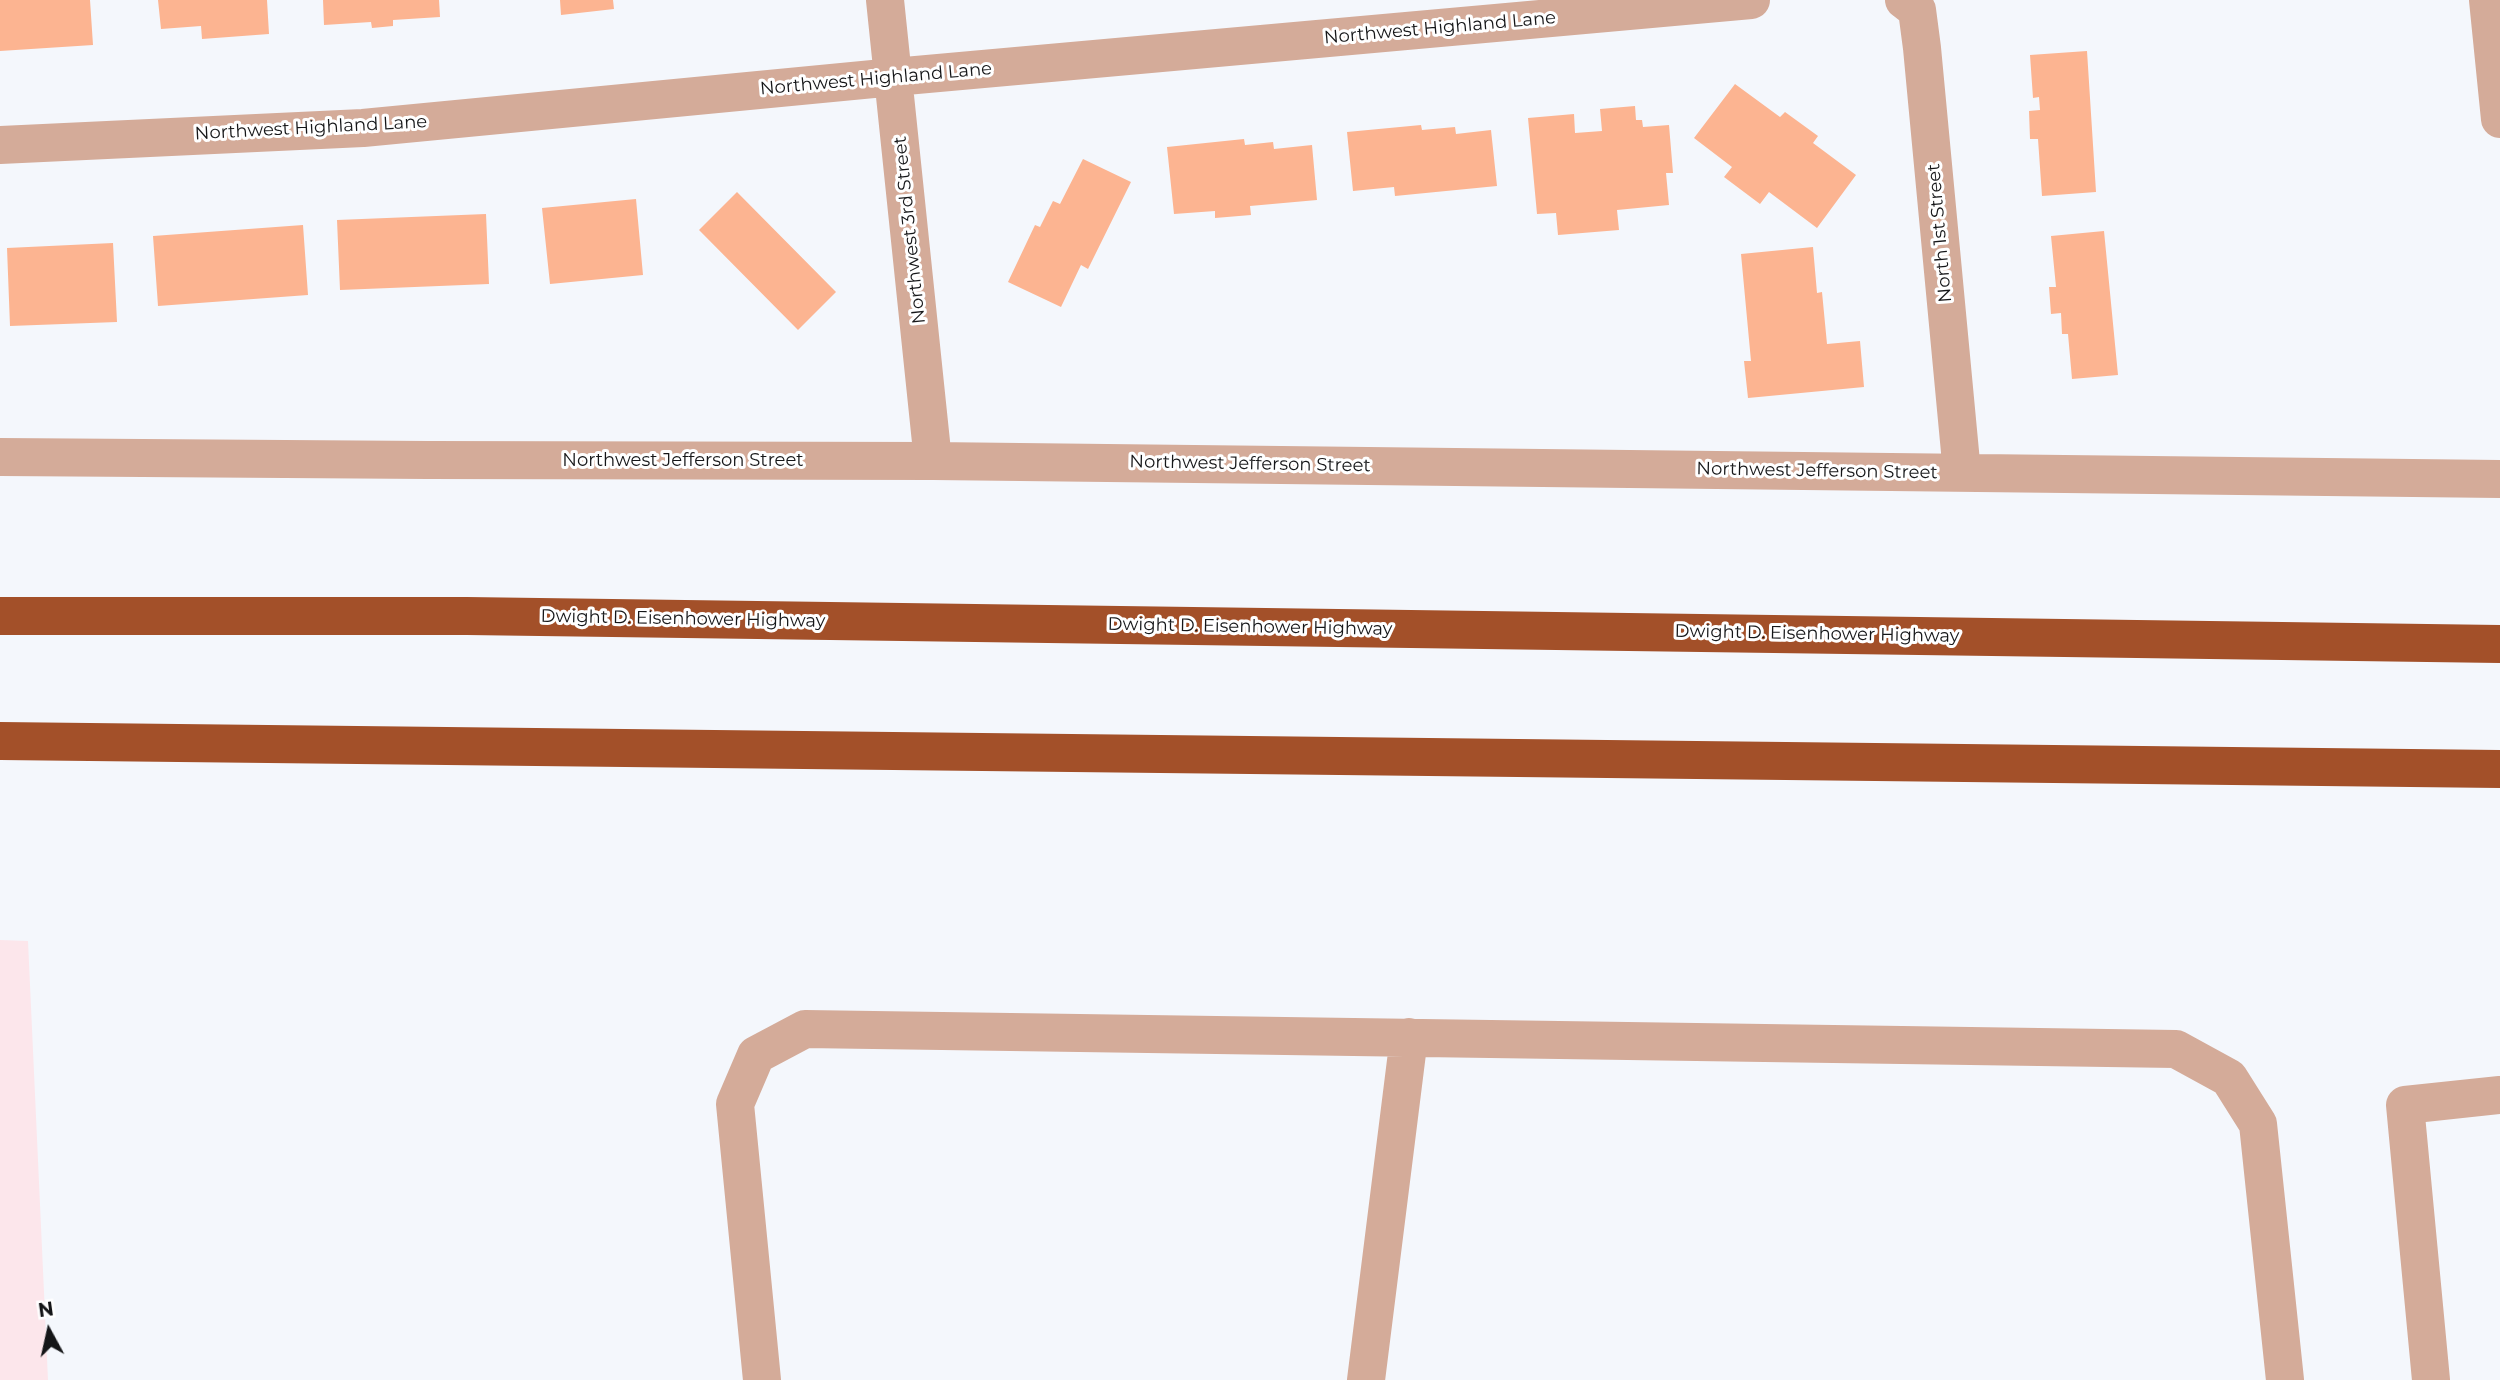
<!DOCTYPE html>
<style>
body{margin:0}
#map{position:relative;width:2500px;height:1380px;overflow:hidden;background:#f4f7fc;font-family:Montserrat,sans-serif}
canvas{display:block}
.north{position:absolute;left:14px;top:1296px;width:70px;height:70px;-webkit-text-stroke:5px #fff;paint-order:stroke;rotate:352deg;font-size:19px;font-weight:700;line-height:28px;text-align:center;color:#151618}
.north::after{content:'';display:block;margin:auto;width:24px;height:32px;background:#151618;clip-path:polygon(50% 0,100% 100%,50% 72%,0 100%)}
</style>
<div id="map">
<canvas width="2500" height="1380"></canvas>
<div class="north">N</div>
</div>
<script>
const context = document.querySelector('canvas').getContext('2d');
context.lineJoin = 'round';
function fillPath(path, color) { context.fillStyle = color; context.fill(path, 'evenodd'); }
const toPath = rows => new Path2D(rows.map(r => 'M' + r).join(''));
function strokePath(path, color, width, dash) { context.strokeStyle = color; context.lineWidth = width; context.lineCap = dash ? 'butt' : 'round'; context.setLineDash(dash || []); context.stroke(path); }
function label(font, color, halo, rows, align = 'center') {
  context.font = font + ' Montserrat,sans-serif'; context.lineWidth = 6; context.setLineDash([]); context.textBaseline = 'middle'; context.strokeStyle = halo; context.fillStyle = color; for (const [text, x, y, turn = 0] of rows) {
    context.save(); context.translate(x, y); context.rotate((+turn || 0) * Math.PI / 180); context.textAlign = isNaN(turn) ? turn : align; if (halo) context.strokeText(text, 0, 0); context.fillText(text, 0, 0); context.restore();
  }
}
fillPath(toPath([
 [0,940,28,941,48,1380,0,1380]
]), '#fce6eb');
fillPath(toPath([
 [0,0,90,0,93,45,0,51],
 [158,0,267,0,269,34,202,39,201,26,161,29],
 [323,0,439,0,440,17,393,20,393,26,372,28,371,22,324,25],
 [560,0,613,0,614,9,561,15],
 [2087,51,2096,192,2042,196,2038,139,2030,139,2029,111,2040,110,2039,97,2033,98,2030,55],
 [1735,84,1780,117,1785,112,1818,136,1813,143,1856,175,1817,228,1769,192,1760,204,1724,177,1732,167,1694,138],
 [1635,106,1636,120,1642,120,1643,127,1669,125,1673,173,1666,173,1669,205,1617,210,1619,230,1558,235,1556,213,1537,214,1528,118,1574,114,1575,133,1602,131,1600,109],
 [1421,125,1422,130,1455,127,1456,134,1491,130,1497,186,1395,196,1394,187,1353,191,1347,132],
 [1244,139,1245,145,1273,142,1274,149,1312,145,1317,200,1250,206,1251,215,1215,218,1215,211,1174,214,1167,147],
 [1083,159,1131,182,1088,269,1081,265,1061,307,1008,282,1035,225,1040,227,1053,201,1060,204],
 [737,192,836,292,798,330,699,230],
 [636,199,643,275,550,284,542,208],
 [486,214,489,284,340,290,337,220],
 [303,225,308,295,158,306,153,236],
 [2104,231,2118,375,2072,379,2068,334,2062,334,2061,313,2051,314,2049,287,2056,287,2051,236],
 [113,243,117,322,10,326,7,248],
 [1813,247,1817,293,1822,292,1827,344,1860,341,1864,387,1748,398,1744,361,1751,361,1741,254]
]), '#fcb491');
strokePath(toPath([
 [885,0,933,461],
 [1904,0,1917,10,1922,48,1962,473],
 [2488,0,2500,119],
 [0,145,363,128,894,77,1751,0],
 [0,457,428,460,933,461,2500,479],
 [762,1380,735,1104,756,1055,805,1029,2176,1049,2229,1078,2258,1124,2285,1380],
 [1366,1380,1409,1037],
 [2431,1380,2405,1105,2500,1095]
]), '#d4ab99', 38);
strokePath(toPath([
 [0,616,467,616,2500,644],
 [0,741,2500,769]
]), '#a35029', 38);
label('18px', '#151618', '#fff', [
 ["Northwest Highland Lane",1440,28,-5],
 ["Northwest Highland Lane",876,79,-5],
 ["Northwest Highland Lane",311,128,-3],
 ["Northwest 3rd Street",910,230,-96],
 ["North 1st Street",1940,233,-95],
 ["Northwest Jefferson Street",683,461],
 ["Northwest Jefferson Street",1250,464,1],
 ["Northwest Jefferson Street",1817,471,1],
 ["Dwight D. Eisenhower Highway",683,619,1],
 ["Dwight D. Eisenhower Highway",1250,627,1],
 ["Dwight D. Eisenhower Highway",1817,634,1]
]);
</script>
